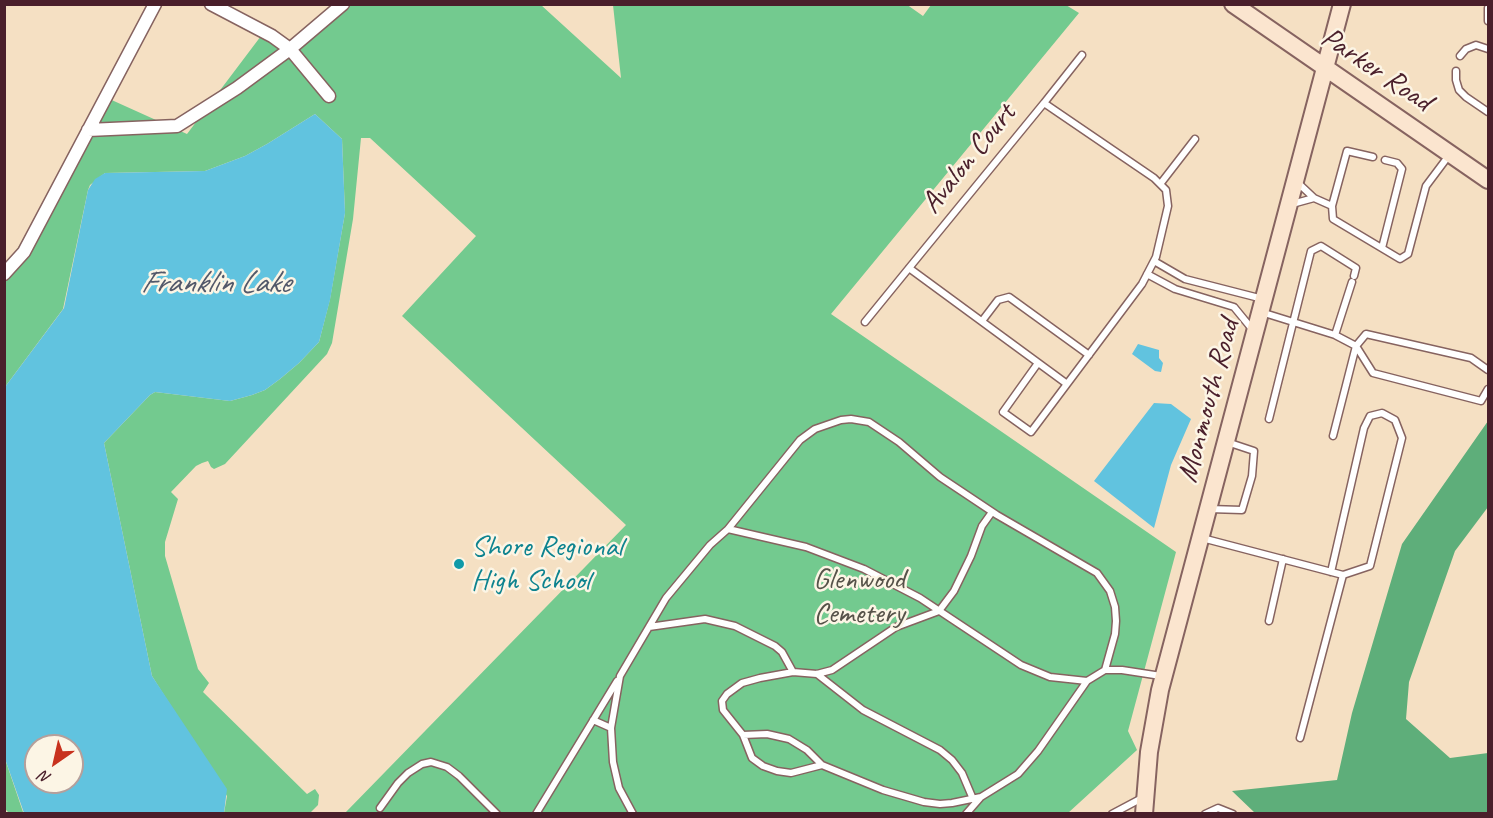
<!DOCTYPE html>
<style>
body{margin:0}
#map{position:relative;width:1493px;height:818px;overflow:hidden;background:#f5e0c3;font-family:Caveat,sans-serif}
canvas{display:block}
.frame{position:absolute;inset:0;border:6px solid #4a1f2b;pointer-events:none}
.north{position:absolute;left:24px;top:734px;width:60px;height:60px;box-sizing:border-box;background:#fcf5e5;border:2px solid #b59f9b;border-radius:50%;rotate:214deg;font-size:16px;font-weight:700;line-height:24px;text-align:center;color:#4a1f2b}
.north::after{content:'';display:block;margin:auto;width:21px;height:27px;background:#c8321e;clip-path:polygon(50% 0,100% 100%,50% 72%,0 100%)}
</style>
<div id="map">
<canvas width="1493" height="818"></canvas>
<div class="frame"></div>
<div class="north">N</div>
</div>
<script>
const context = document.querySelector('canvas').getContext('2d');
context.lineJoin = 'round';
function fillPath(path, color) { context.fillStyle = color; context.fill(path, 'evenodd'); }
const toPath = rows => new Path2D(rows.map(r => 'M' + r).join(''));
function strokePath(path, color, width, dash) { context.strokeStyle = color; context.lineWidth = width; context.lineCap = dash ? 'butt' : 'round'; context.setLineDash(dash || []); context.stroke(path); }
function label(font, color, halo, rows, align = 'center') {
  context.font = font + ' Caveat,sans-serif'; context.lineWidth = 5; context.setLineDash([]); context.textBaseline = 'middle'; context.strokeStyle = halo; context.fillStyle = color; for (const [text, x, y, turn = 0] of rows) {
    context.save(); context.translate(x, y); context.rotate((+turn || 0) * Math.PI / 180); context.textAlign = isNaN(turn) ? turn : align; if (halo) context.strokeText(text, 0, 0); context.fillText(text, 0, 0); context.restore();
  }
}
fillPath(toPath([
 [906,4,923,16,931,5,1066,5,1079,13,831,314,1176,552,1128,731,1137,750,1068,813,345,813,626,525,402,316,476,236,370,138,361,138,353,219,332,343,327,354,225,464,214,469,211,467,208,461,202,463,196,466,171,492,178,499,165,542,165,556,198,669,209,683,203,692,307,794,315,789,319,795,318,805,310,813,224,813,227,796,152,676,104,443,150,395,155,392,230,401,252,395,265,390,280,379,299,363,319,342,330,299,345,213,342,139,315,114,267,144,245,156,205,171,105,173,90,185,88,190,63,309,5,387,4,272,105,97,187,134,264,32,289,48,339,5,541,5,621,78,613,5],
 [4,756,23,812,24,813,9,813,5,809]
]), '#73ca8f');
fillPath(toPath([
 [1488,421,1488,507,1455,551,1409,682,1406,719,1450,758,1488,753,1488,813,1255,813,1232,791,1337,780,1352,713,1402,544]
]), '#5eae7a');
fillPath(toPath([
 [315,114,342,139,345,213,330,300,319,342,299,363,280,379,265,390,252,395,230,401,155,392,150,395,104,443,152,676,227,789,224,813,24,813,4,756,5,387,64,308,88,190,95,179,105,173,205,171,245,156,267,144],
 [36,746,72,746,72,782,36,782],
 [1138,344,1159,350,1159,358,1163,363,1161,372,1155,371,1132,354],
 [1154,403,1171,404,1191,419,1171,465,1154,528,1094,481]
]), '#61c3df');
const lane = toPath([
 [1488,8,1488,21],
 [1460,56,1466,49,1476,45,1488,49],
 [1456,71,1456,80,1459,90,1466,97,1488,112],
 [1044,103,1082,55],
 [1297,182,1314,198,1332,206,1333,219,1400,259,1408,254,1426,186,1450,154],
 [1161,183,1195,139],
 [1292,204,1314,198],
 [1332,206,1347,151,1373,157],
 [1382,248,1402,169,1397,163,1385,160],
 [1154,261,1185,279,1263,299],
 [1147,274,1175,289,1234,307,1252,329],
 [1261,312,1335,335,1356,346,1373,373,1481,401,1488,389],
 [982,321,998,300,1009,297,1089,355],
 [865,322,909,268,1044,103,1154,178,1166,190,1168,206,1156,257,1142,284,1067,384,909,268],
 [1335,335,1352,282],
 [1038,363,1003,412,1031,432,1067,384],
 [1269,419,1311,251,1321,246,1356,268,1354,276],
 [1333,436,1356,346,1366,334,1471,358,1488,370],
 [1209,509,1242,510,1252,476,1254,451,1227,442],
 [992,512,982,526,971,556,954,591,939,611,896,627,832,670,817,674,793,672,760,678,742,683,727,694,722,701,723,710,743,735,752,758,763,766,777,771,791,773,822,765,883,790,924,802,940,804,952,803,981,797,1018,774,1038,751,1087,681,1105,670,1122,670,1161,676],
 [728,529,800,440,815,429,841,420,851,419,869,422,899,442,940,477,997,515,1097,573,1110,591,1115,607,1116,621,1115,634,1105,670],
 [1202,538,1343,575,1300,738],
 [1331,572,1364,428,1370,416,1382,413,1395,420,1402,438,1370,566,1343,575],
 [1269,621,1283,559],
 [649,627,705,619,735,626,775,646,782,652,793,672],
 [817,674,863,710,940,750,952,760,962,773,973,799],
 [593,720,611,728],
 [743,735,767,734,789,739,807,750,822,765],
 [380,808,398,783,408,773,422,764,431,762,447,767,459,776,497,814],
 [536,814,617,681],
 [633,814,619,788,613,762,611,728,620,676,666,598,710,545,728,529,806,547,864,569,920,598,1021,665,1050,677,1087,681],
 [966,814,980,798],
 [1112,814,1144,797],
 [1205,814,1218,808,1233,814]
]);
const street = toPath([
 [211,4,272,36,290,49,329,96],
 [88,130,177,126,237,88,290,49,343,4],
 [4,274,24,252,155,4]
]);
const secondary = toPath([
 [1233,4,1488,180],
 [1144,814,1149,752,1160,690,1342,4]
]);
strokePath(lane, '#866360', 9);
strokePath(street, '#866360', 15);
strokePath(secondary, '#866360', 20);
strokePath(lane, '#fff', 6);
strokePath(street, '#fff', 12);
strokePath(secondary, '#fbe5cf', 16);
for (const [x, y, r, color] of [
 [459,564,6,"#0f9aa8"]
]) { const dot = new Path2D(); dot.arc(x, y, r, 0, 2 * Math.PI); context.fillStyle = color; context.fill(dot); strokePath(dot, '#fcf5e5', 2); }
label('30px', '#4a1f2b', '#fcf5e5', [
 ["Parker Road",1376,70,34],
 ["Avalon Court",969,159,-51],
 ["Monmouth Road",1209,401,-75]
]);
label('30px', '#0d838f', '#fcf5e5', [
 ["Shore Regional",471,547],
 ["High School",471,581]
], 'left');
label('30px', '#565249', '#fcf5e5', [
 ["Glenwood",859,580],
 ["Cemetery",859,614]
]);
label('italic 32px', '#52586a', '#fcf5e5', [
 ["Franklin Lake",215,284]
]);
</script>
